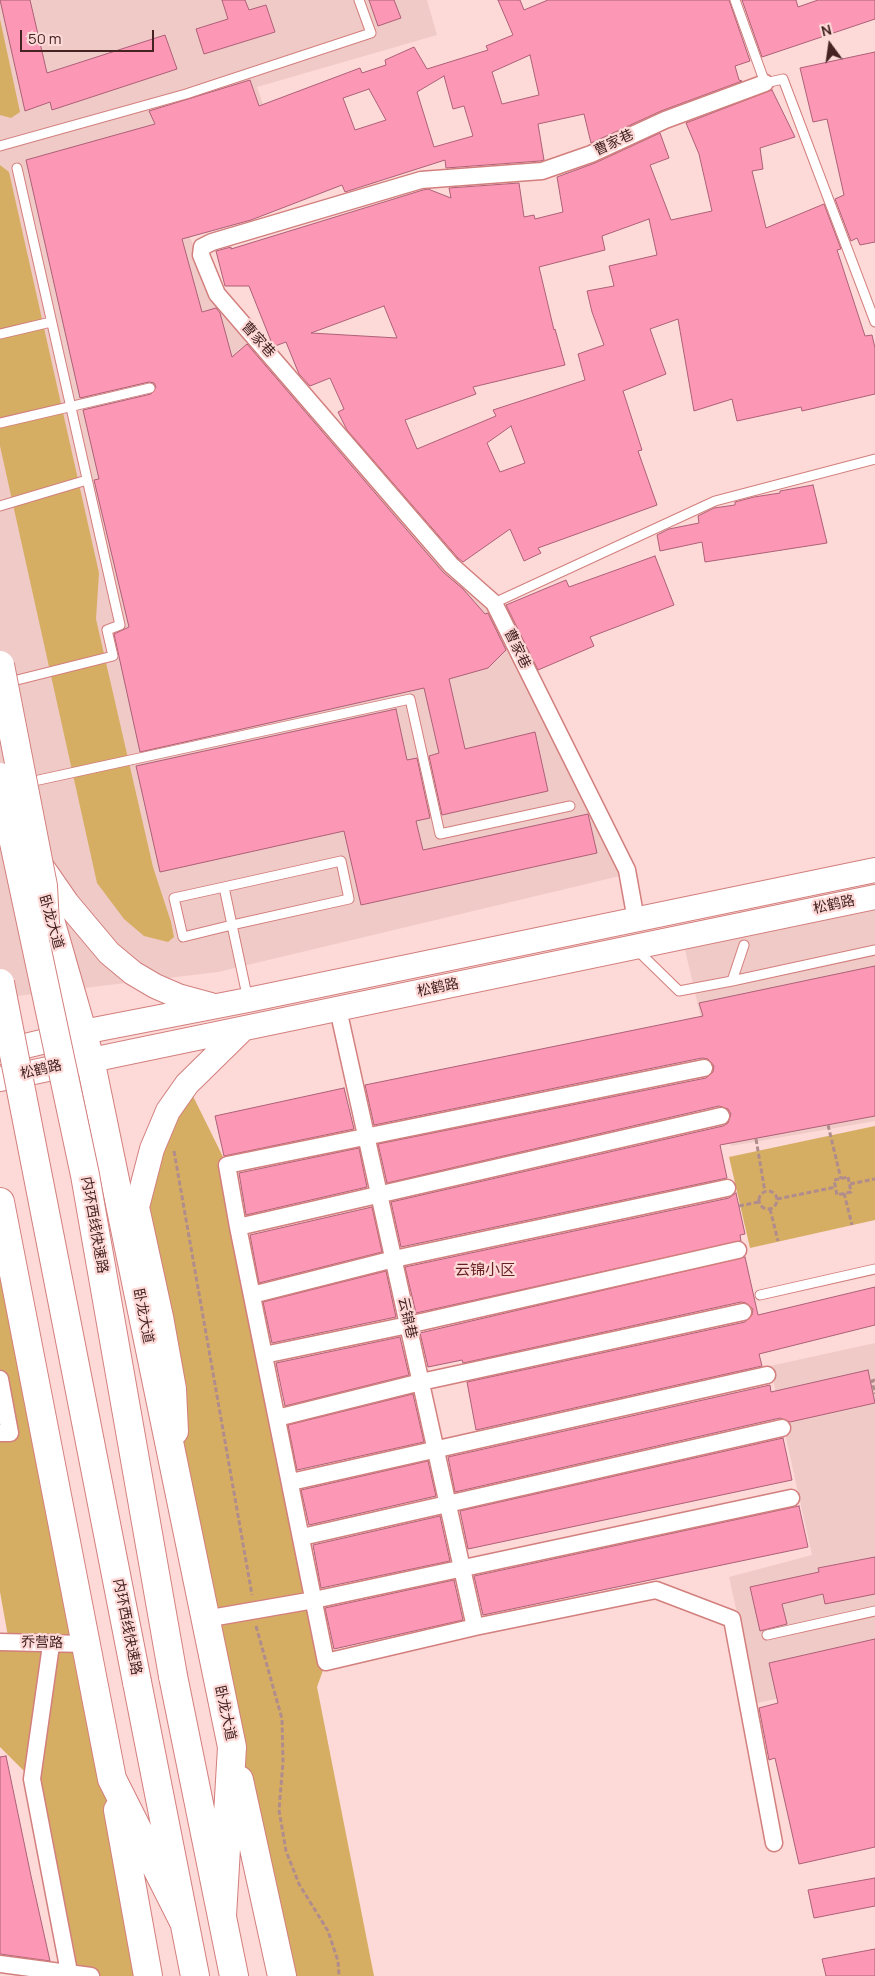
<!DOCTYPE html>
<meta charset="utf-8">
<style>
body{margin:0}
#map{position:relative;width:875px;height:1976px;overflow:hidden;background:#fdd9d7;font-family:Manrope,sans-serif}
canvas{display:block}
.north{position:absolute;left:805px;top:20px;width:50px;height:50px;-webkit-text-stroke:4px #fdd9d7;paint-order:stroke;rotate:346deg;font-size:14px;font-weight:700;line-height:20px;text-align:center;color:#442322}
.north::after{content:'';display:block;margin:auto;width:18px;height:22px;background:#442322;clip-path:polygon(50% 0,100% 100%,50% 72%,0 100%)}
.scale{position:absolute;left:20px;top:30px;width:134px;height:22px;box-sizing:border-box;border:2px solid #442322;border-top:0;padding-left:6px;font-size:15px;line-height:18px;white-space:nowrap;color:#442322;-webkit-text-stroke:4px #fdd9d7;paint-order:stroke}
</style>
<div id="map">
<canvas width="875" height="1976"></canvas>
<div class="north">N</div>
<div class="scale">50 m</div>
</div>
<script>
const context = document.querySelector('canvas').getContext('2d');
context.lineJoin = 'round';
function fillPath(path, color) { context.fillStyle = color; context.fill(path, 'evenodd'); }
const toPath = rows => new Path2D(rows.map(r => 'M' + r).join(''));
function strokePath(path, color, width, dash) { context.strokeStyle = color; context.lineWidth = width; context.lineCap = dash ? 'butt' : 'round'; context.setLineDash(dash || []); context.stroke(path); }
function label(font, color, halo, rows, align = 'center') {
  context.font = font + ' Manrope,"Noto Sans SC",sans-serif'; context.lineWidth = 4.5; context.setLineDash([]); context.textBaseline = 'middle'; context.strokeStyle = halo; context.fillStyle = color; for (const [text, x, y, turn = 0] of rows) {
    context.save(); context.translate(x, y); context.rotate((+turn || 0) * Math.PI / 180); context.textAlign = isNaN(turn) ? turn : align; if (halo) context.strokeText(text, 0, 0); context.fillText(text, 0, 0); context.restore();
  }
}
fillPath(toPath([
 [0,0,427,0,437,35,257,87,281,156,173,192,212,295,488,611,624,875,218,972,0,998],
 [875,903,875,1121,731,1146,682,937],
 [875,1343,875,1678,757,1703,729,1577,812,1555,770,1366]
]), '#f0cac7');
fillPath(toPath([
 [0,19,20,112,11,118,0,115],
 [0,165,9,172,99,573,96,619,153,867,171,922,174,937,168,942,144,936,124,919,97,883,0,446],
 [187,1084,227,1165,326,1662,317,1687,374,1976,282,1976,137,1207],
 [875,1126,875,1220,750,1248,729,1157],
 [0,1254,148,1976,70,1976,32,1779,0,1747,0,1642,9,1642,0,1592]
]), '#d6ae63');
const building = toPath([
 [0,0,30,0,47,73,165,35,177,69,52,110,50,102,25,111,0,0],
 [222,0,245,0,249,10,266,5,275,32,204,54,196,29,228,19,222,0],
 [369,0,394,0,401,18,378,26,369,0],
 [498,0,520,0,524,10,548,0,729,0,750,61,735,66,739,80,742,81,661,111,591,143,584,114,538,124,544,160,540,161,446,168,445,160,345,192,342,185,251,220,182,239,202,312,216,308,220,313,232,357,247,344,443,572,463,589,485,614,488,613,506,650,488,668,449,679,465,749,535,732,548,791,442,815,429,756,439,753,424,688,140,752,114,634,129,627,94,480,99,479,83,410,151,394,156,387,154,383,149,382,80,398,26,160,155,124,149,111,250,80,259,106,360,68,362,73,386,65,385,60,414,47,427,69,488,50,486,46,513,35,498,0],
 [530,55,539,95,502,104,492,72,530,55],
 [444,76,453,109,464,106,473,136,434,147,417,92,444,76],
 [369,89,386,120,355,130,343,98,369,89],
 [742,0,796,0,798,7,818,0,875,0,875,19,762,57,742,0],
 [875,52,875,242,860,245,857,238,851,241,835,199,844,195,827,119,813,122,800,68,875,52],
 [772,90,795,137,760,148,763,169,752,171,766,228,824,204,841,249,837,250,865,336,872,335,875,348,875,394,802,411,801,407,737,421,732,399,694,411,678,319,650,329,666,374,623,391,642,450,638,451,657,505,538,548,541,553,524,561,510,529,463,562,458,558,347,430,338,412,344,409,330,378,310,386,299,374,286,342,275,346,271,341,249,286,225,286,216,251,231,247,231,249,423,190,428,189,451,198,449,188,519,183,524,217,534,215,535,219,563,212,557,177,595,163,660,133,669,158,650,165,671,220,712,211,699,154,686,123,772,90],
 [649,219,657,255,609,266,614,286,587,291,592,312,604,345,578,354,585,380,493,410,496,416,417,449,405,420,476,394,473,387,565,365,555,329,554,330,539,267,605,250,602,236,649,219],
 [384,306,397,338,311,333,384,306],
 [511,426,525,463,500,472,487,443,511,426],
 [813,485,827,543,705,562,702,542,660,551,657,535,669,529,699,523,698,516,714,508,735,505,735,502,754,497,780,493,780,491,813,485],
 [655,556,674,605,590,637,594,646,538,670,506,605,566,580,569,587,655,556],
 [396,709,407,760,417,758,430,818,416,821,423,850,588,814,597,853,361,905,344,831,160,872,136,766,396,709],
 [875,966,875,1116,720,1145,727,1178,401,1247,391,1202,723,1126,728,1123,731,1114,728,1109,719,1106,387,1183,378,1144,706,1078,713,1072,714,1066,708,1059,702,1058,374,1125,365,1085,703,1016,699,1003,875,966],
 [344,1088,354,1129,224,1156,215,1116,344,1088],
 [359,1148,367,1187,246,1215,239,1173,359,1148],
 [736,1193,745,1234,740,1235,741,1241,416,1313,405,1267,729,1198,736,1193],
 [372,1207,382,1252,259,1283,250,1235,372,1207],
 [745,1257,758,1315,875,1287,875,1325,759,1354,762,1366,476,1430,467,1382,745,1322,752,1315,753,1309,746,1303,741,1302,463,1363,462,1360,428,1367,420,1333,745,1257],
 [386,1271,396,1317,272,1343,263,1302,386,1271],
 [400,1337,409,1375,285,1406,276,1363,400,1337],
 [868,1370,875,1403,790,1422,780,1418,455,1492,448,1457,770,1385,771,1392,868,1370],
 [413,1394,424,1442,297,1470,288,1425,413,1394],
 [783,1438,792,1480,468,1549,460,1511,783,1438],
 [428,1461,436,1496,309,1525,301,1490,428,1461],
 [799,1506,808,1547,483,1615,474,1576,799,1506],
 [440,1516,450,1561,321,1588,313,1545,440,1516],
 [875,1557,875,1594,825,1604,823,1594,782,1604,787,1624,760,1631,750,1587,819,1572,818,1568,875,1557],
 [454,1580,463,1620,334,1649,325,1608,454,1580],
 [875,1639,875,1847,799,1864,775,1758,769,1760,759,1708,778,1703,769,1663,875,1639],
 [6,1756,31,1876,50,1961,0,1954,0,1757,6,1756],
 [875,1878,875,1906,814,1918,808,1890,875,1878],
 [875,1949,875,1976,826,1976,822,1959,875,1949]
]);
fillPath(building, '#fc98b5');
strokePath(building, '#ad6077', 1);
const service = toPath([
 [735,0,765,83,783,79,875,322],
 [0,146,186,94,371,33,359,0],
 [0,334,51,322],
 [0,423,150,388],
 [0,506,87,480],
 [494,603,715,501,875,459],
 [5,683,113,656,107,630,120,625,17,168],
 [25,783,410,699,440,834,570,806],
 [224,887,174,898,183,937,232,925,349,899,341,861,224,887,232,925,248,1000],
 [744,945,732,981,875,950],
 [637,950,679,991,732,981],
 [760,1295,875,1269],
 [767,1635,875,1611]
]);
const minor = toPath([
 [636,920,627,870,494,603,451,565,217,294,201,255,202,247,212,242,421,180,542,171,591,154,665,120,765,83],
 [338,1009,475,1627],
 [721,1116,238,1227,326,1662,475,1627,656,1590,732,1619,774,1843],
 [238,1227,227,1165,704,1068],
 [252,1295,394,1259,727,1188],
 [264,1355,408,1325,738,1250],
 [0,1379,10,1433,0,1433],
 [277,1418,421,1382,743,1312],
 [291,1482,767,1375],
 [302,1537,782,1428],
 [205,1619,314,1600,791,1498],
 [0,1642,85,1644],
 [51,1645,32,1779,69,1972],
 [0,1964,91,1976]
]);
const secondary = toPath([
 [40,864,67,903,109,953,133,973,155,986,178,996,211,1005],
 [0,1052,83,1032,248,1000,875,870],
 [0,1079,875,897],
 [176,1432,174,1389,161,1317,137,1207,152,1149,168,1111,187,1084,242,1030]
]);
const trunk = toPath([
 [44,899,90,1059,232,1747,222,1916],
 [0,1202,112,1779,184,1922],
 [173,1676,234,1976],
 [137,1682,195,1976],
 [239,1780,282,1976],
 [118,1810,148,1976]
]);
strokePath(service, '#d27f7d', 11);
strokePath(minor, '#d27f7d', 19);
strokePath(secondary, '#d27f7d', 26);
strokePath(trunk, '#d27f7d', 30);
strokePath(toPath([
 [828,1125,841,1179],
 [756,1139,765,1192],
 [174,1151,252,1595],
 [848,1177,851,1192,837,1195,834,1180,848,1177],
 [850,1184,875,1179],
 '759 1200a9 9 0 1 1 18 0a9 9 0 1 1-18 0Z',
 [844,1193,852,1225],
 [777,1199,836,1187],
 [739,1206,759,1202],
 [770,1209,778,1241],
 [875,1380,872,1381,875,1394],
 [256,1626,282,1719,283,1762,279,1810,286,1851,299,1884,328,1931,338,1961,339,1976]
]), '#b08d8c', 3, [5, 2.5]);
strokePath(service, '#fff', 9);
strokePath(minor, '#fff', 16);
strokePath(secondary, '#fff', 24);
strokePath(trunk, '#fff', 28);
const trunkBridge = toPath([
 [0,665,43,886,45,925],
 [0,777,85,1175,173,1676],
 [0,983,137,1682]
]);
strokePath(trunkBridge, '#d27f7d', 30, []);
strokePath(trunkBridge, '#fff', 28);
label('14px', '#442322', '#fdd9d7', [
 ["曹家巷",614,143,-25],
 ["曹家巷",258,340,48],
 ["曹家巷",517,649,64],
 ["松鹤路",834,905,-12],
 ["卧龙大道",51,922,74],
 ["松鹤路",438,988,-12],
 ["松鹤路",41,1070,-13],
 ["内环西线快速路",94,1225,80],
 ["卧龙大道",143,1316,79],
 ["云锦巷",407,1318,77],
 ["内环西线快速路",127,1627,79],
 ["乔营路",42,1643,1],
 ["卧龙大道",225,1713,78]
]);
label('15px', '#661f22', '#fdd9d7', [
 ["云锦小区",485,1271]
]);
</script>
